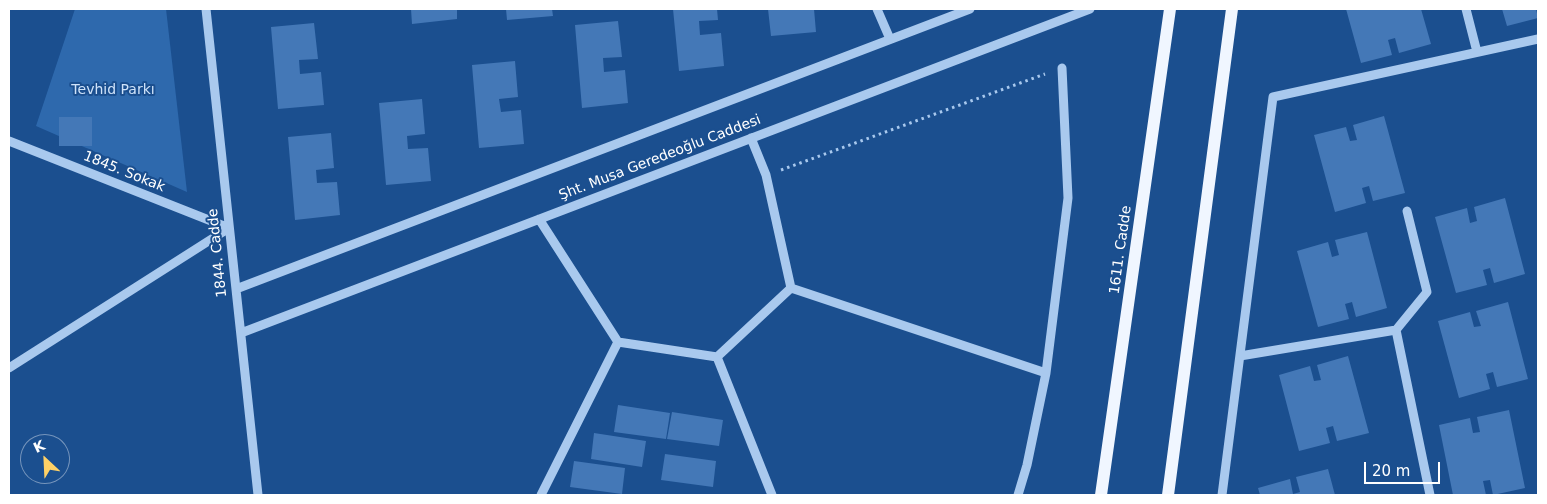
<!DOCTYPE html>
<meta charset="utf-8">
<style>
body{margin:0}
#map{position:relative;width:1547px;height:504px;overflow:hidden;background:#1b4f8f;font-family:"DejaVu Sans",sans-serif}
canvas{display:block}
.frame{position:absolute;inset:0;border:10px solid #fff;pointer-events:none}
.north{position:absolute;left:20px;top:434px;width:50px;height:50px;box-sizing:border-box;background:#1b4f8f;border:1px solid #7695bc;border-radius:50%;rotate:335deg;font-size:14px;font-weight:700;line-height:20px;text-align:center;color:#fff}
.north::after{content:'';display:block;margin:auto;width:18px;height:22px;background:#ffd166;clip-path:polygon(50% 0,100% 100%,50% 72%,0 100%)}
.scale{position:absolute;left:1364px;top:462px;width:76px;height:22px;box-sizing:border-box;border:2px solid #fff;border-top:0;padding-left:6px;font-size:15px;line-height:18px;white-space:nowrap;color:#fff;-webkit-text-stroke:4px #1b4f8f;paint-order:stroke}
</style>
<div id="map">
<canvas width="1547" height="504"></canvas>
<div class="frame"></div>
<div class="north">K</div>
<div class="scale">20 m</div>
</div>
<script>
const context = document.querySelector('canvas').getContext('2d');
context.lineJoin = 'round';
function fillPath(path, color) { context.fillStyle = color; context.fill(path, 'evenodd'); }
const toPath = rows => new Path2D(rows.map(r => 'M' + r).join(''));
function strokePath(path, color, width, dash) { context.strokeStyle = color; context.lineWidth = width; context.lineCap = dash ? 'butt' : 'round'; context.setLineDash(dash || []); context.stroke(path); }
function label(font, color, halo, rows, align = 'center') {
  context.font = font + ' "DejaVu Sans",sans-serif'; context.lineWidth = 4; context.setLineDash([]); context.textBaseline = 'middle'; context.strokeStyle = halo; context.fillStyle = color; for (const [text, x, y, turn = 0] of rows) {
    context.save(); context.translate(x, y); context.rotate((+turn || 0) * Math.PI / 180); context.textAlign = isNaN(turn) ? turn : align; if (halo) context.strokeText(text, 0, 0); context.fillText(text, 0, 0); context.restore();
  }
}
fillPath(toPath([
 [75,9,166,9,187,192,36,126]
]), '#2e69ad');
fillPath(toPath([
 [411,9,457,9,457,19,412,24],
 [506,9,552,9,553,16,507,20],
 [673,9,717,9,718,20,699,21,700,35,721,33,724,66,679,71],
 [768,9,814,9,816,32,771,36],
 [1346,9,1421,9,1431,44,1399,53,1395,38,1388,40,1392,55,1361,63],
 [1502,9,1536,9,1538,18,1507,26],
 [618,21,622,57,603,58,604,72,625,70,628,103,582,108,575,25],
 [314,23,318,59,299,60,300,74,321,72,324,105,278,109,271,27],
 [515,61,518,97,499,99,501,112,521,110,524,144,479,148,472,65],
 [422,99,425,134,407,136,408,149,428,148,431,181,386,185,379,103],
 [1384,116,1405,193,1373,201,1369,186,1362,188,1366,203,1335,212,1314,135,1346,127,1350,141,1357,140,1353,125],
 [59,117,92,117,92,146,59,146],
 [331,133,334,168,316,170,317,183,337,182,340,215,295,220,288,137],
 [1505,198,1525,274,1494,283,1490,268,1483,270,1487,285,1456,293,1435,217,1467,208,1470,223,1477,221,1474,207],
 [1367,232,1387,308,1356,317,1352,302,1345,304,1349,319,1318,327,1297,251,1328,242,1332,257,1339,255,1335,240],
 [1508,302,1528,379,1497,387,1493,372,1486,374,1490,389,1459,398,1438,321,1470,312,1474,327,1481,326,1476,311],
 [1348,356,1369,433,1337,441,1333,426,1326,428,1330,443,1299,451,1279,375,1310,366,1314,381,1321,380,1317,365],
 [618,405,670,413,666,439,614,432],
 [1509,410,1525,488,1493,495,1490,480,1483,481,1486,495,1453,495,1439,425,1470,418,1473,433,1480,432,1477,417],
 [672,412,723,420,719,446,667,439],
 [594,433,646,441,642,467,591,459],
 [665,454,716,461,713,487,661,480],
 [574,461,625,468,622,494,570,487],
 [1328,469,1335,495,1260,495,1258,488,1290,479,1293,494,1300,492,1296,477]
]), '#4478b7');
strokePath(toPath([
 [781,170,1045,74]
]), '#a9c9ee', 3, [2.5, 4]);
strokePath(toPath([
 [206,9,258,495],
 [877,9,890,39],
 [1466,9,1477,52],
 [9,141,229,228],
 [1407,211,1427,292,1396,330,1430,495],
 [539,219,618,342,717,357,791,288,766,175,751,138],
 [791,288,1046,373],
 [236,289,970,9],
 [241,333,1090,9],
 [1240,356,1396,330],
 [717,357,772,495],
 [9,368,229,228],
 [541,495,618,342],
 [1018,495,1027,465,1046,373,1068,198,1062,68],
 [1222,495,1273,97,1538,39]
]), '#a9c9ee', 9);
strokePath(toPath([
 [1101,495,1170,9],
 [1168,495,1232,9]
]), '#f0f6ff', 12);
label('14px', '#cfe3fa', '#1b4f8f', [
 ["Tevhid Parkı",113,90]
]);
label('14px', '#fff', '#1b4f8f', [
 ["Şht. Musa Geredeoğlu Caddesi",660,158,-21],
 ["1845. Sokak",124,172,22],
 ["1611. Cadde",1121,250,-82],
 ["1844. Cadde",218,253,-96]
]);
</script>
